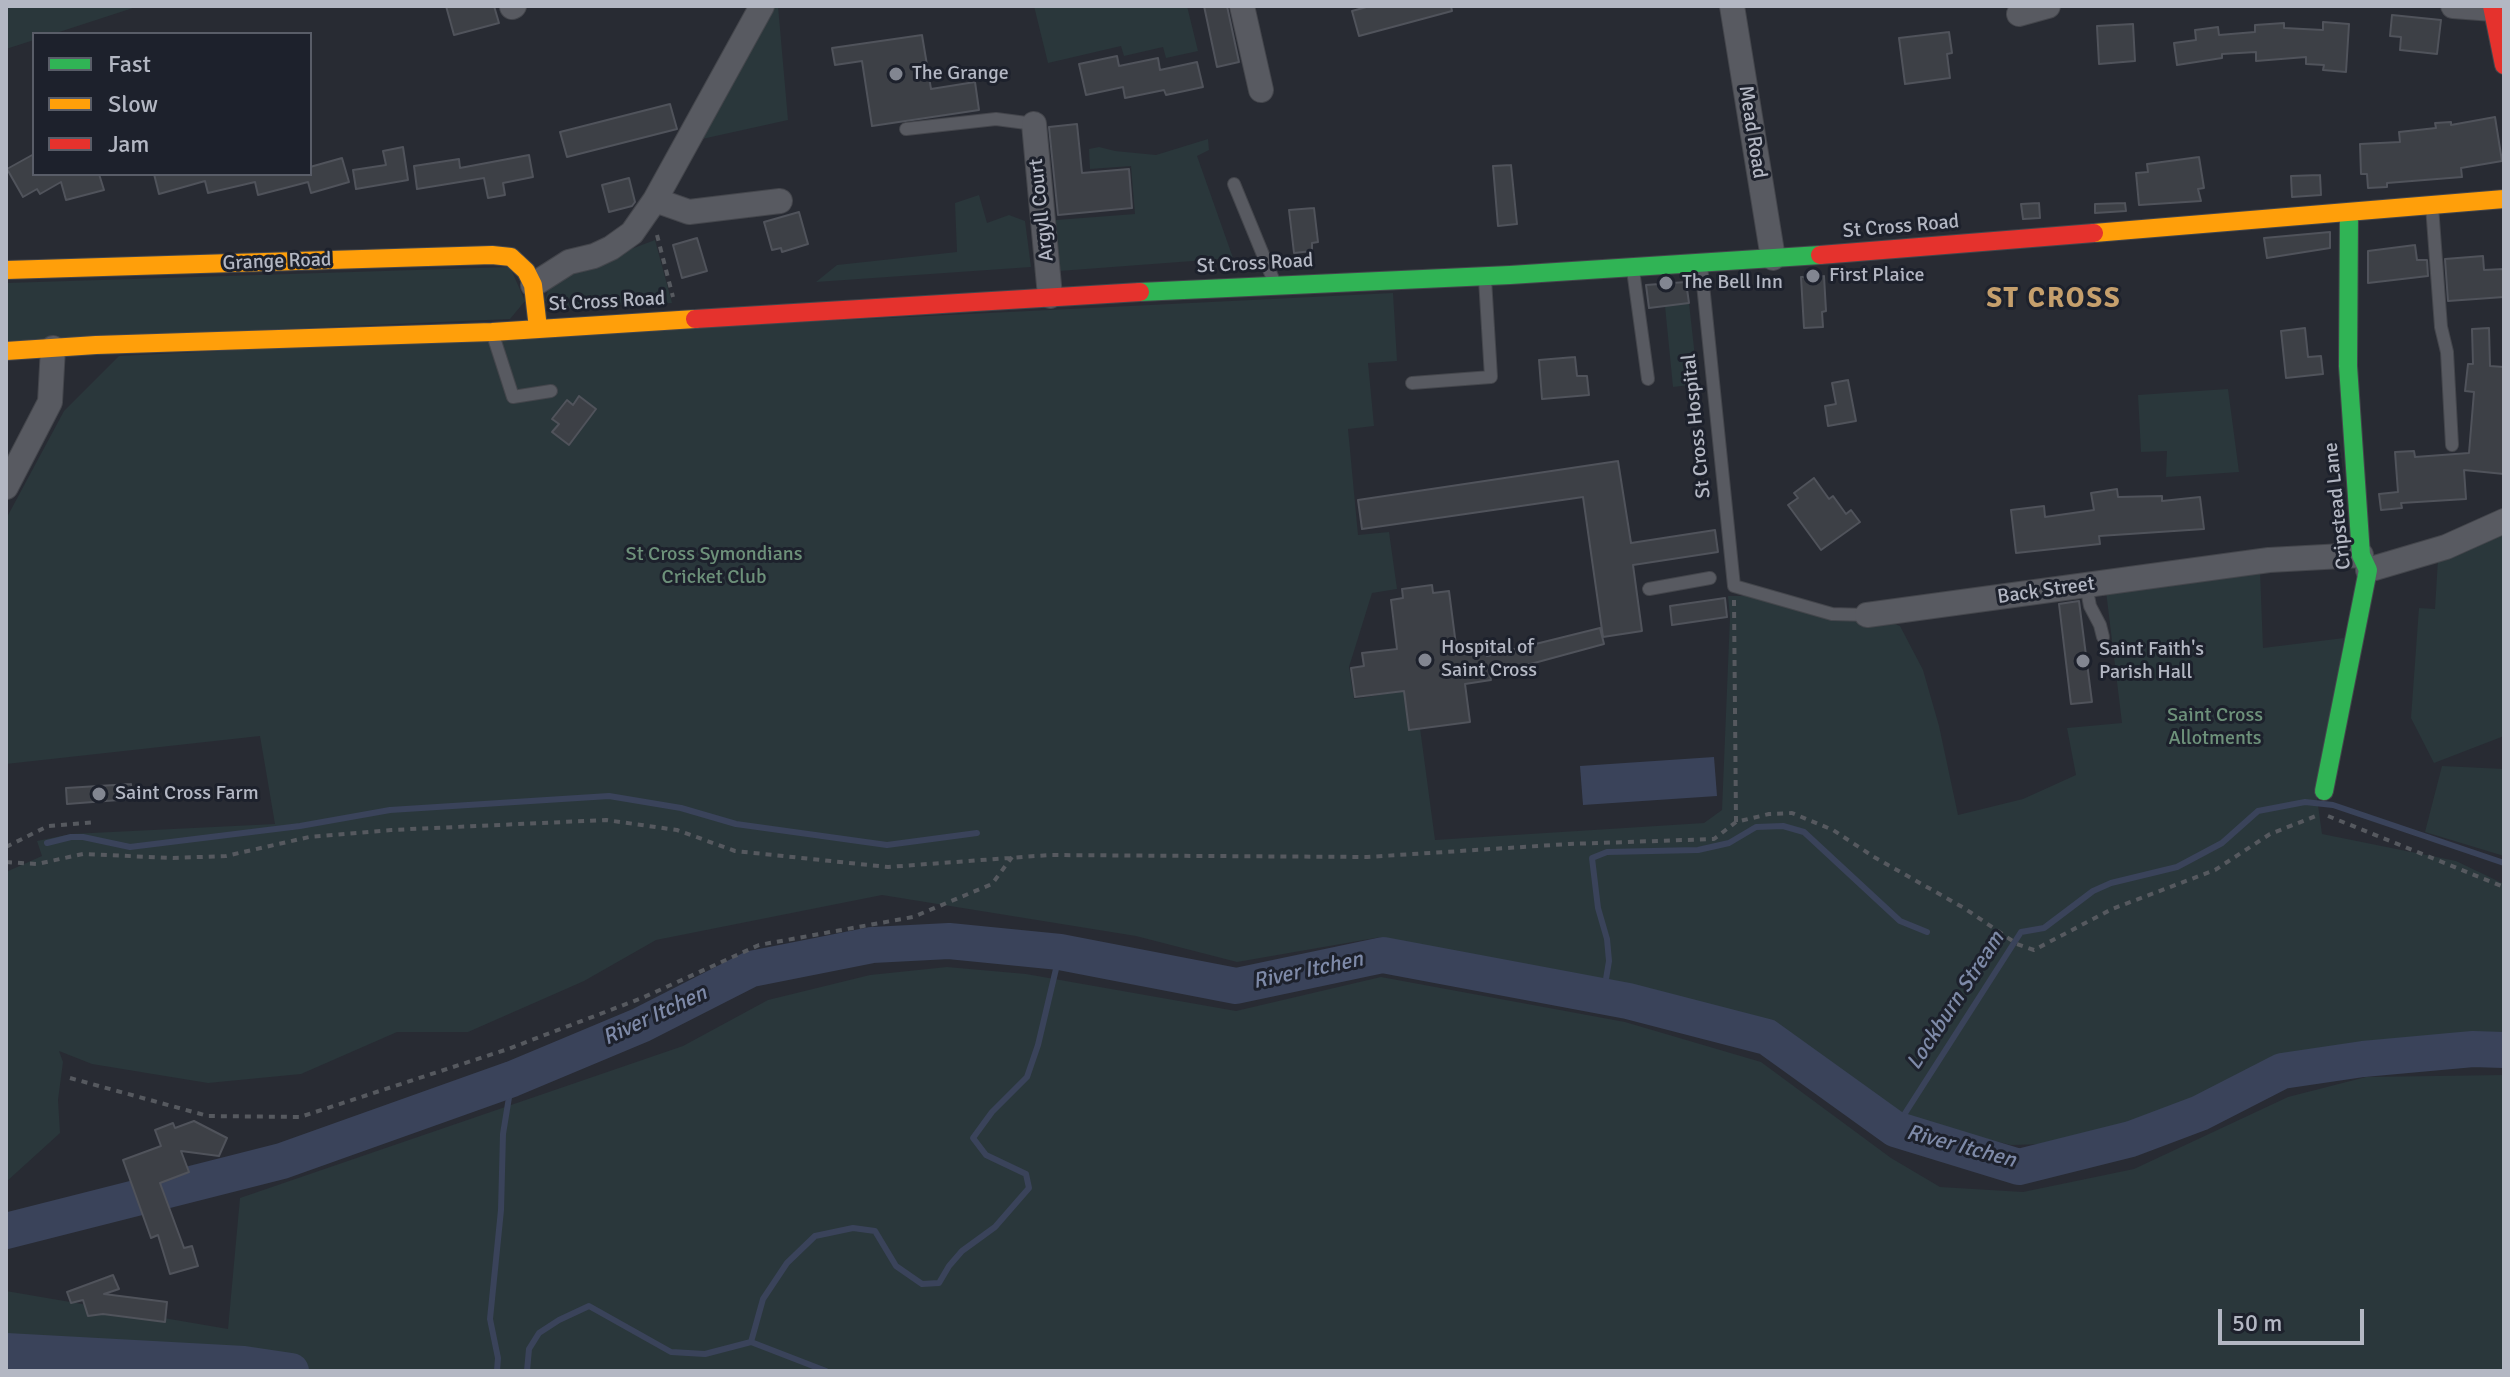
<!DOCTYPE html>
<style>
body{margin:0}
#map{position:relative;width:2510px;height:1377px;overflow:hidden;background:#282b33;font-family:Signika,sans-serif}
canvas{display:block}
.frame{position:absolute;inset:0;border:8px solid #b3b7c3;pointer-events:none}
.legend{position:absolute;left:32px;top:32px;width:280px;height:144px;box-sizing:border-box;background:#1d212c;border:2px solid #595d68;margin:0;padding:10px 14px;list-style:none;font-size:24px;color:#b3b7c3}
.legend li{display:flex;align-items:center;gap:16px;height:40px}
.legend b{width:40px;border:2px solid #595d68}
.scale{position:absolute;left:2218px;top:1309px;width:146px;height:36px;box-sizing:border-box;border:4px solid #b3b7c3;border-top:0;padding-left:10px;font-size:24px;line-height:28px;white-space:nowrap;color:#b3b7c3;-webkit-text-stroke:6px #1d212c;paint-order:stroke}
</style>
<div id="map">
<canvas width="2510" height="1377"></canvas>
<div class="frame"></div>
<ul class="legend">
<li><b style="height:10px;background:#30b455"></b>Fast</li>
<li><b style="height:10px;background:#ff9f0a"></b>Slow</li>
<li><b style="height:10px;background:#e5322d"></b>Jam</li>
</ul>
<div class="scale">50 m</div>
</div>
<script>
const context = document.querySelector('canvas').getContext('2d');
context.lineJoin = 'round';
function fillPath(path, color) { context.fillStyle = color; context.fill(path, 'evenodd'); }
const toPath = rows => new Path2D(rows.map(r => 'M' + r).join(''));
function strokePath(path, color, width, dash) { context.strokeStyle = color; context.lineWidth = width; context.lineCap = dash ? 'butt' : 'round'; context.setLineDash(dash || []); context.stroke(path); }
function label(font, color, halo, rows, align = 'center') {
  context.font = font + ' Signika,sans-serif'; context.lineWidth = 6; context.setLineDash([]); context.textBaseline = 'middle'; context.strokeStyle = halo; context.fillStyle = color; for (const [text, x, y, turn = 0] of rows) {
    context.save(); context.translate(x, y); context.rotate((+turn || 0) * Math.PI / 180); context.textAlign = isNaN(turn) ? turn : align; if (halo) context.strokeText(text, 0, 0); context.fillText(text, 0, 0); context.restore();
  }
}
fillPath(toPath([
 [6,6,139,6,53,34,34,34,34,40,6,49],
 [773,6,778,6,788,120,702,139],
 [1034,6,1187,6,1198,51,1166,58,1163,47,1124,56,1121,46,1048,63],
 [1208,139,1209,150,1197,156,1233,258,1059,271,1056,220,1135,214,1131,166,1090,169,1089,149,1099,147,1115,151,1156,155],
 [979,195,987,223,1009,215,1025,221,1031,267,816,282,837,265,957,252,955,203],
 [655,240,672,303,642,304,640,292,623,294,624,305,559,309,545,301,551,279],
 [510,267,525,301,510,319,6,341,6,283],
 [1393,293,1397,361,1368,363,1374,426,1348,429,1358,535,1389,532,1397,589,1372,593,1349,667,1354,699,1404,691,1409,729,1420,728,1435,840,1704,823,1722,810,1730,617,1728,596,1754,596,1876,617,1900,626,1923,670,1939,726,1958,815,2023,799,2076,775,2067,728,2122,723,2106,591,2260,571,2263,648,2344,638,2317,798,2322,834,2456,861,2504,884,2504,1035,2362,1042,2334,1047,2257,1068,2185,1104,2088,1137,2046,1144,2011,1145,1890,1115,1783,1029,1734,1011,1632,985,1381,937,1237,962,1136,936,882,895,656,940,584,981,468,1032,397,1032,301,1074,208,1083,92,1064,59,1051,63,1062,58,1100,60,1133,6,1182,6,872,42,856,37,841,71,834,275,824,260,736,6,764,6,519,64,411,119,356],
 [1689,303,1698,384,1673,387,1665,306],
 [2228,389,2239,472,2166,477,2167,451,2141,452,2138,395],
 [2504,527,2504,736,2434,763,2411,718,2419,608,2435,609,2438,559],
 [2442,766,2504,769,2504,856,2425,832],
 [947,967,1026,974,1236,1011,1381,977,1625,1022,1761,1062,1891,1158,1940,1187,2023,1192,2134,1169,2288,1097,2366,1077,2504,1075,2504,1371,6,1371,6,1291,228,1329,240,1198,683,1046,768,1000,870,975]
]), '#2a373b');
fillPath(toPath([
 [1714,757,1717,796,1583,805,1580,766]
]), '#3a435a');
strokePath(toPath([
 [47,843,71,837,83,837,130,847,300,826,390,810,609,796,681,808,736,824,887,845,977,833],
 [1603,997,1609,961,1607,939,1598,908,1592,858,1607,852,1698,850,1729,843,1756,827,1783,826,1804,832,1900,921,1927,932],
 [1895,1129,2021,932,2044,928,2093,891,2111,883,2177,867,2222,843,2258,811,2305,802,2333,805,2504,863],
 [751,1342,763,1299,787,1263,815,1236,853,1228,875,1231,896,1266,922,1284,939,1283,949,1266,962,1251,995,1227,1029,1188,1026,1174,986,1155,973,1138,992,1112,1027,1077,1038,1045,1060,952],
 [497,1371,498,1358,490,1319,501,1210,503,1134,512,1079],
 [527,1371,529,1349,539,1333,559,1320,589,1306,671,1352,705,1354,751,1342,826,1371]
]), '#3a435a', 6);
strokePath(toPath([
 [6,1231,282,1161,512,1079,641,1025,751,969,872,945,949,941,1060,952,1236,986,1383,955,1628,1001,1767,1037,1895,1129,2019,1167,2131,1139,2200,1113,2282,1071,2363,1059,2473,1049,2504,1050],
 [6,1351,244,1364,291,1371]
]), '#3a435a', 36);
const building = toPath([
 [446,6,494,6,499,23,454,35,446,6],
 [1204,6,1227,6,1239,62,1217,67,1204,6],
 [1370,6,1451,6,1452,11,1359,36,1352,11,1370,6],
 [2392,15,2441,20,2437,54,2400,50,2401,37,2390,36,2392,15],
 [2323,22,2349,24,2346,72,2323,70,2324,65,2306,64,2306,57,2256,61,2256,52,2222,54,2222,58,2177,65,2174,43,2196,40,2195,30,2218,27,2219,35,2255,32,2255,25,2284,23,2284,28,2323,30,2323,22],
 [2133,24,2135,61,2099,64,2097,26,2133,24],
 [1949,32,1952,53,1947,54,1950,78,1905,84,1899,38,1949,32],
 [922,35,931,89,975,82,979,110,872,126,862,61,835,65,832,48,922,35],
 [1117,56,1119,66,1158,58,1160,70,1197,62,1203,87,1166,95,1164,90,1125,98,1123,87,1086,95,1079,64,1117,56],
 [670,104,677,129,567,157,560,132,670,104],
 [2495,117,2502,161,2461,168,2462,177,2387,183,2387,187,2368,188,2367,174,2361,174,2360,144,2400,142,2399,132,2436,128,2435,123,2451,122,2451,125,2495,117],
 [1077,124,1082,173,1129,169,1132,208,1058,215,1049,127,1077,124],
 [403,147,408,180,356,189,353,170,386,165,383,151,403,147],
 [34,154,34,174,99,174,104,190,66,200,61,182,40,194,37,189,23,197,7,169,34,154],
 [529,155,533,177,503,183,505,195,488,198,484,178,417,189,414,166,459,159,460,168,529,155],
 [2199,157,2204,188,2198,189,2201,201,2139,205,2136,173,2148,172,2147,164,2199,157],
 [342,158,349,182,311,193,308,182,258,195,255,182,208,193,205,181,159,194,154,174,310,174,310,167,342,158],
 [1511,165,1517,224,1498,226,1493,166,1511,165],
 [2320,175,2321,195,2292,197,2291,176,2320,175],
 [629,178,635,202,632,206,609,212,602,185,629,178],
 [2039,203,2040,218,2023,219,2021,204,2039,203],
 [2125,203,2126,211,2095,213,2095,204,2125,203],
 [1314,208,1318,242,1312,243,1312,251,1294,253,1289,210,1314,208],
 [799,212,808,244,782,252,781,248,772,250,764,222,799,212],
 [2330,232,2330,248,2267,258,2264,238,2330,232],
 [697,238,707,271,682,278,673,245,697,238],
 [2415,245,2417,260,2427,260,2428,276,2368,283,2368,251,2415,245],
 [2483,256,2484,270,2504,269,2504,297,2448,301,2445,259,2483,256],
 [1824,276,1826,311,1822,312,1823,327,1804,328,1801,277,1824,276],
 [1686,282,1689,303,1649,308,1646,285,1686,282],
 [2305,328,2308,357,2321,356,2323,374,2286,378,2281,331,2305,328],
 [2489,328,2490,366,2504,367,2504,474,2464,470,2466,499,2401,503,2402,508,2381,510,2379,494,2398,492,2395,452,2414,451,2415,457,2469,453,2474,392,2465,391,2468,364,2473,364,2472,329,2489,328],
 [1575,357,1577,376,1587,376,1589,395,1542,399,1539,360,1575,357],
 [1848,380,1856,421,1828,426,1825,406,1836,404,1832,383,1848,380],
 [579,396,596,409,569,445,552,432,559,424,552,419,567,400,573,405,579,396],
 [1618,461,1631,543,1715,530,1718,552,1633,565,1642,631,1603,637,1583,497,1362,529,1358,500,1618,461],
 [1814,478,1829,499,1833,496,1846,514,1851,510,1860,522,1821,550,1788,505,1798,498,1794,493,1814,478],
 [2117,489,2118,497,2162,496,2162,501,2200,497,2204,529,2099,536,2100,544,2016,553,2011,510,2044,506,2045,517,2094,510,2091,493,2117,489],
 [1432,585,1433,593,1449,591,1457,653,1486,649,1487,656,1600,628,1604,644,1490,675,1491,680,1465,684,1470,722,1409,730,1404,691,1355,697,1351,668,1364,666,1362,653,1397,649,1391,600,1403,598,1402,589,1432,585],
 [1725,598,1727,617,1672,625,1670,606,1725,598],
 [2079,601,2092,702,2071,704,2059,604,2079,601],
 [131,784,132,799,67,804,66,788,131,784],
 [194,1121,227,1138,219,1156,181,1151,189,1172,160,1183,184,1248,192,1246,198,1266,170,1274,158,1235,151,1238,123,1160,161,1146,155,1130,173,1123,175,1128,194,1121],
 [113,1275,119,1289,104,1294,167,1302,165,1322,103,1314,88,1316,83,1300,71,1303,67,1292,113,1275]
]);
fillPath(building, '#3d4046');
strokePath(building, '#50535b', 2);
const lane = toPath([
 [906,129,996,119,1034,124],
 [1234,184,1275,284],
 [2432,206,2441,327,2447,352,2452,445],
 [1701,265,1734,586,1832,614,1867,615],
 [1633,270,1648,379],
 [493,335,513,397,551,391],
 [1412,383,1491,377,1485,279],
 [2086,585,2090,606,2100,625,2103,637],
 [1649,589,1710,578]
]);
const street = toPath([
 [1242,6,1261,90],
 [1732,6,1773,258],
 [2453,6,2493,9],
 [512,7,514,6],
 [2019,14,2048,6],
 [1034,124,1050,296],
 [655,200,689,212,780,201],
 [533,285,569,262,594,256,611,248,632,233,655,200,762,6],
 [6,487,50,402,53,348],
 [2368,570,2446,547,2504,521],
 [1867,615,2269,560,2361,555]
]);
const fast = toPath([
 [1140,292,1510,275,1820,255],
 [2324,791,2368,570,2361,555,2348,366,2349,213]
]);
const slow = toPath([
 [2094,233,2504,199],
 [6,270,492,255,511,257,526,271,533,285,538,328],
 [6,351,96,345,492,332,695,319]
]);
const jam = toPath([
 [2492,6,2504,65],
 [1820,255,2094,233],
 [695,319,1140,292]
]);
strokePath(lane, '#44464c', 14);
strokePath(street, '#44464c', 26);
strokePath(fast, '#44464c', 20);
strokePath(slow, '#44464c', 20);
strokePath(jam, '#44464c', 20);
strokePath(toPath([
 [657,235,673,297],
 [1734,600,1736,822],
 [2328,816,2504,887],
 [6,847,48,826,96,822],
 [6,862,37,864,83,854,173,858,226,856,309,837,391,830,606,820,677,830,735,851,888,867,1049,855,1367,857,1569,844,1714,839,1736,822,1769,814,1792,813,1833,830,1874,857,1964,908,2017,944,2034,950,2112,909,2215,870,2270,834,2316,816],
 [70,1078,208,1116,300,1117,508,1049,642,998,759,945,913,917,992,884,1012,857]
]), '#56595f', 4, [6, 6]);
strokePath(lane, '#585a61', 12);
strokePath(street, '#585a61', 24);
strokePath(fast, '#30b455', 18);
strokePath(slow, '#ff9f0a', 18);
strokePath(jam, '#e5322d', 18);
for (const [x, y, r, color] of [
 [896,74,8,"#828691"],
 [1813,276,8,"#828691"],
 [1666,283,8,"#828691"],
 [1425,660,8,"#828691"],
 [2083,661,8,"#828691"],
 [99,794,8,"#828691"]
]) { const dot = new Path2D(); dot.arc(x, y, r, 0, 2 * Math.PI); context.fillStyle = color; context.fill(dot); strokePath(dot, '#1d212c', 3); }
label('20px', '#b3b7c3', '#1d212c', [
 ["The Grange",912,74],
 ["First Plaice",1829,276],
 ["The Bell Inn",1682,283],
 ["Hospital of",1441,648],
 ["Saint Cross",1441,671],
 ["Saint Faith's",2099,650],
 ["Parish Hall",2099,673],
 ["Saint Cross Farm",115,794]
], 'left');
label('20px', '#b3b7c3', '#1d212c', [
 ["Mead Road",1752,132,81],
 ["Argyll Court",1042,210,-96],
 ["St Cross Road",1901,227,-5],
 ["Grange Road",277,262,-2],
 ["St Cross Road",1255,264,-3],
 ["St Cross Road",607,302,-3],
 ["St Cross Hospital",1697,426,-96],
 ["Cripstead Lane",2338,506,-96],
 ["Back Street",2046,591,-8]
]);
label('20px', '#6d917a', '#1d212c', [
 ["St Cross Symondians",714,555],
 ["Cricket Club",714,578],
 ["Saint Cross",2215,716],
 ["Allotments",2215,739]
]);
label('italic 22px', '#7e8aa8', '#1d212c', [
 ["River Itchen",1308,971,-12],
 ["Lockburn Stream",1956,1001,-57],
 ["River Itchen",655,1016,-25],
 ["River Itchen",1961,1147,15]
]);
context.letterSpacing = '2px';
label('bold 28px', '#c59f6c', '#1d212c', [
 ["ST CROSS",2054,300]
]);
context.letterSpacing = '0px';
</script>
